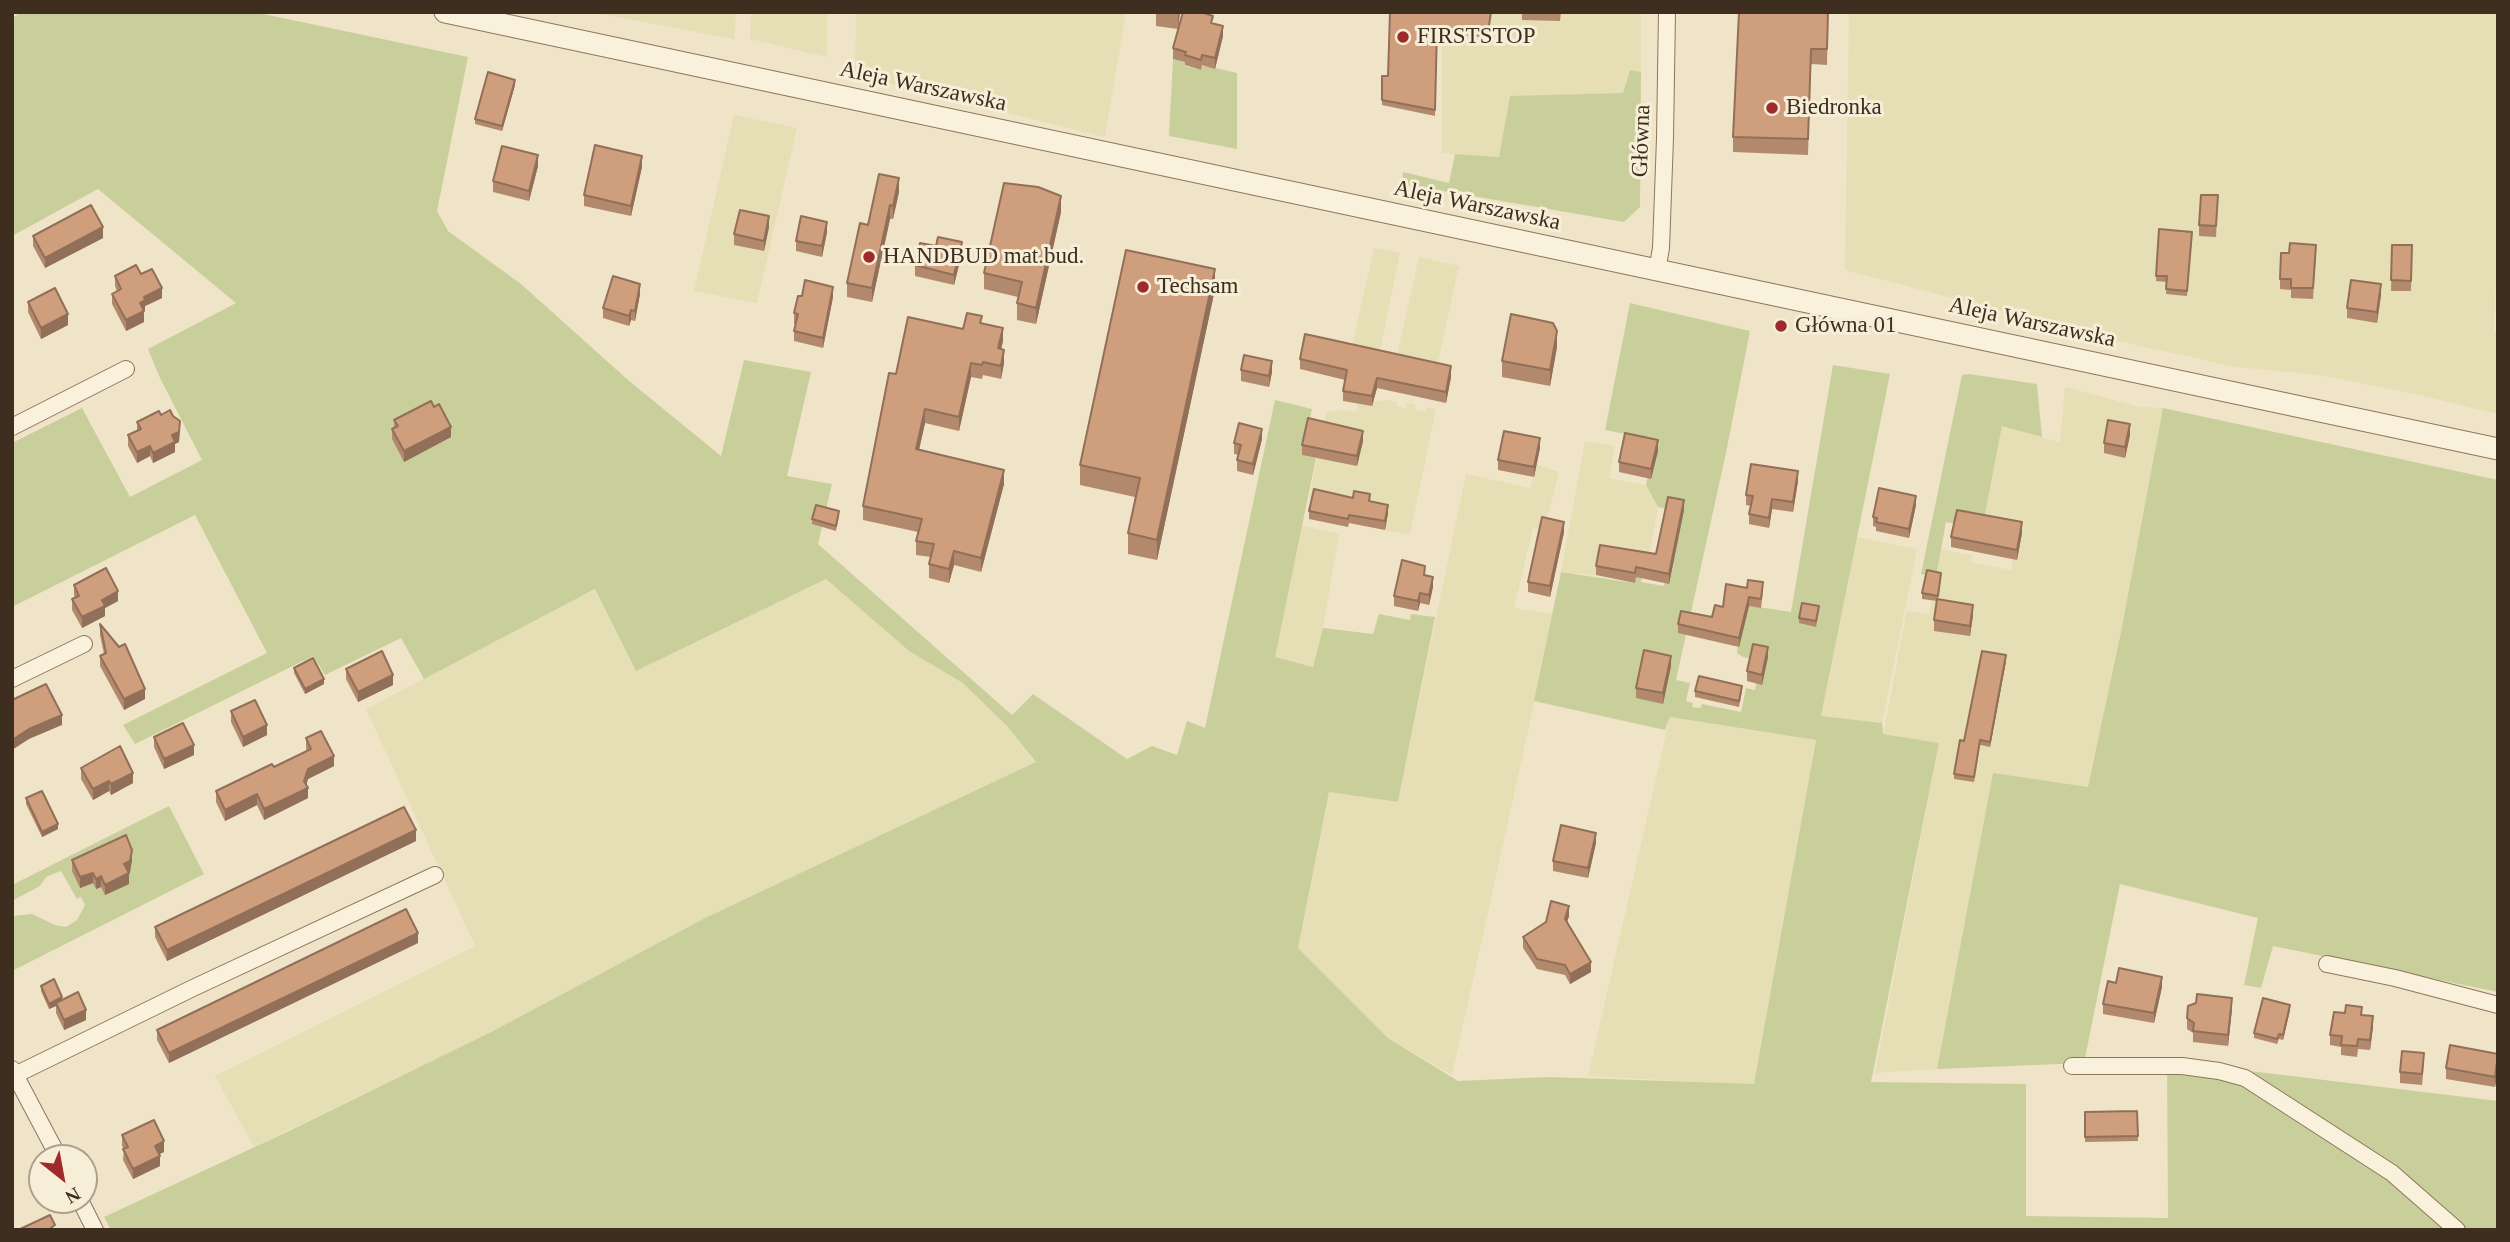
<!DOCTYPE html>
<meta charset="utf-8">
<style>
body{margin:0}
#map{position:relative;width:2510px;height:1242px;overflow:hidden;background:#f0e4c8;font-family:Georgia,serif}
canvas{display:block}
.frame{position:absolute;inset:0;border:14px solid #3d2e20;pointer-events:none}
.north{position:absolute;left:28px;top:1144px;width:70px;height:70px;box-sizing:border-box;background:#f7eed8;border:2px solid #ada18e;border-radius:50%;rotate:149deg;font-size:19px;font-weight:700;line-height:28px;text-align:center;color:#3d2e20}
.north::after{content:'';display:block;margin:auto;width:24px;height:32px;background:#9e2a2b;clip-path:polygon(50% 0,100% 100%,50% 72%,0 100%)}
</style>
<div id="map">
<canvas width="2510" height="1242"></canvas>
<div class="frame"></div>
<div class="north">N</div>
</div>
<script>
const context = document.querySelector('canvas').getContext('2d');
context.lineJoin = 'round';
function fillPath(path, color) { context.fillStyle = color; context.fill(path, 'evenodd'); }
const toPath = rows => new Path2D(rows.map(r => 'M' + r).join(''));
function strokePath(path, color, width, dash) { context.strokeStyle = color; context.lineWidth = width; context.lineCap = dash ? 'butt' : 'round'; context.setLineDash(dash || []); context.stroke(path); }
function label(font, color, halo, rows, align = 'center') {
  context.font = font + ' Georgia,serif'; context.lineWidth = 6; context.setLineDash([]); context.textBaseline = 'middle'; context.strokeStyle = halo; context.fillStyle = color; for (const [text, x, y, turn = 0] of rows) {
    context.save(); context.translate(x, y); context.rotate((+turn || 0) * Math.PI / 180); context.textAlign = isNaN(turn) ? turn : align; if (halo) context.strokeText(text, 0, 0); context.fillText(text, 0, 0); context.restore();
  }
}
fillPath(toPath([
 [590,12,736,12,734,39],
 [751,12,827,12,827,57,750,39],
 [856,12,1126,12,1105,137,855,75],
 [1464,12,1641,12,1641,72,1630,70,1623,93,1510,97,1499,157,1442,153,1442,36,1462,25],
 [1849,12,2498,12,2498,217,2494,332,2498,333,2498,414,2419,395,2319,375,2236,367,2117,341,1845,270],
 [734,115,797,128,757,303,694,291],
 [1374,248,1400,253,1379,356,1351,350],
 [1419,257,1459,266,1437,367,1396,360],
 [2065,387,2140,407,2163,408,2121,632,2088,788,1993,773,1937,1069,1875,1073,1939,743,1883,734,1907,611,1929,614,1941,549,1972,555,1971,562,2011,570,2018,536,1982,529,2002,426,2060,442],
 [2006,661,1990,747,1965,743],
 [1358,400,1369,402,1386,400,1397,402,1397,406,1406,408,1407,403,1415,404,1415,410,1425,412,1426,407,1436,409,1410,535,1360,525,1363,511,1309,499,1326,412,1342,410,1356,412],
 [1585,441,1615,446,1609,478,1646,485,1658,507,1647,567,1600,555,1596,575,1561,572],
 [1537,465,1559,472,1544,530,1533,528,1514,608,1554,614,1452,1075,1388,1038,1298,948,1329,792,1398,802,1466,474,1530,488],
 [1302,526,1339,534,1323,628,1313,667,1274,657],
 [1857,537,1917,549,1882,723,1821,716],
 [826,579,909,651,963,682,1006,725,1036,763,705,918,495,1030,254,1147,215,1076,475,946,366,709,596,589,636,671],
 [1670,717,1816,740,1754,1085,1588,1076]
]), '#e6deb5');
fillPath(toPath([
 [22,12,254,12,468,57,437,211,448,231,521,284,628,380,721,456,744,360,811,372,787,476,832,484,818,544,1012,715,1033,694,1127,759,1152,746,1177,755,1187,721,1205,728,1275,400,1312,409,1302,455,1316,458,1275,657,1313,667,1323,628,1373,634,1379,614,1410,620,1411,614,1435,617,1398,802,1329,792,1298,948,1388,1038,1458,1081,1549,1077,1754,1084,1816,740,1670,717,1665,730,1534,701,1561,572,1634,583,1639,562,1644,567,1641,582,1664,586,1677,511,1658,507,1646,485,1656,440,1605,430,1630,303,1750,331,1726,453,1676,680,1690,683,1686,701,1693,703,1692,707,1700,708,1702,704,1741,712,1746,688,1755,690,1761,662,1743,657,1737,653,1745,605,1791,612,1833,365,1890,374,1821,716,1882,723,1883,734,1939,743,1871,1082,2026,1084,2026,1216,2168,1218,2167,1061,2498,1101,2498,1230,111,1230,104,1217,287,1132,495,1030,705,918,1036,762,1006,725,963,683,909,651,826,579,636,671,595,589,424,679,401,638,325,675,313,656,135,744,123,725,267,653,195,515,12,607,12,443,82,408,130,497,202,460,160,378,148,349,236,303,98,189,12,236,12,18],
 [1173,59,1186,62,1185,66,1200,70,1202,65,1237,73,1237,149,1169,136],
 [1630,70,1641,72,1640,207,1624,222,1402,184,1403,172,1449,183,1455,154,1499,157,1510,96,1623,93],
 [1969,374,2037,384,2042,437,2002,426,1982,529,1946,522,1936,577,1921,574,1962,375],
 [2163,408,2498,480,2498,992,2273,946,2261,988,2244,985,2258,918,2120,884,2084,1063,1937,1069,1993,773,2088,787,2121,632],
 [169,806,204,874,12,971,12,916,32,914,55,925,66,927,77,920,85,905,81,897,77,899,61,871,46,877,40,886,12,901,12,885]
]), '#c9cf9b');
const minor = toPath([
 [1657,271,1661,248,1665,138,1667,12],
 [12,427,126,369],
 [12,679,84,644],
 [2327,964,2395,978,2498,1005],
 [2072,1066,2182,1066,2219,1071,2245,1078,2392,1173,2457,1230],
 [12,1069,59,1158],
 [15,1075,193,988,435,875],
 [80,1200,95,1230]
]);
const tertiary = toPath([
 [445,12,2498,449]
]);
strokePath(minor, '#8d765c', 18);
strokePath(tertiary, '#8d765c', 23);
strokePath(minor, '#faf1dc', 16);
strokePath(tertiary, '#faf1dc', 21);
fillPath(toPath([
 [1156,12,1180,12,1178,29,1156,26],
 [1390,12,1491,12,1488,38,1437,32,1435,116,1382,105,1382,76,1388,76],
 [1522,12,1561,12,1560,21,1522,20],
 [1828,12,1827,65,1811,64,1808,155,1733,152,1733,137],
 [1213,23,1223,36,1215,69,1202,65,1201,70,1185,65,1185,62,1173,59,1173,48],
 [515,85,502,131,475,124,475,119],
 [538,166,529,201,493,192,493,181],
 [642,167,631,216,584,206,584,195],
 [899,192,893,219,890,219,872,302,847,297,847,283,868,225],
 [2218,195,2216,237,2199,236,2199,225],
 [1061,212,1036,324,1017,320,1017,303,1018,297,984,289,984,273],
 [769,227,764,251,734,245,734,234],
 [2159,229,2192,237,2187,296,2166,294,2167,282,2156,281],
 [827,232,822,257,796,251,796,241],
 [33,236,103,238,45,268,33,246],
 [2392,245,2412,245,2411,291,2391,291],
 [962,253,954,285,915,276,915,265],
 [2316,255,2313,299,2291,298,2291,290,2280,289,2280,279],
 [141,274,162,298,145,306,145,310,144,311,144,322,126,331,112,304,112,294,117,291,115,286,115,276],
 [1215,289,1157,560,1128,554,1128,533,1135,497,1080,485,1080,465],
 [640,294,635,321,631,320,629,326,603,318,603,308],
 [2381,295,2377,323,2347,318,2347,308],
 [802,296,833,297,823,348,794,341,794,331,796,324,794,324,794,313],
 [28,302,68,325,41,339,28,312],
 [982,323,1003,341,1001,349,1004,363,1001,379,983,375,982,379,971,377,959,431,925,423,919,450,1004,484,981,572,954,565,949,583,929,578,929,564,931,557,916,555,916,541,918,532,863,520,863,506,963,329],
 [1557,347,1550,386,1502,377,1502,361],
 [1300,359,1451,377,1446,403,1377,388,1372,406,1343,401,1343,391,1345,380,1300,369],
 [1241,370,1272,372,1269,387,1241,381],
 [434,407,451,437,404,462,392,439,392,429,394,428,394,420],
 [161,415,180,431,179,442,175,444,175,452,153,463,150,456,137,463,128,446,128,435,137,431,137,422],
 [2130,435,2125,458,2104,453,2104,443],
 [1262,439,1253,475,1237,471,1237,460,1239,455,1234,454,1234,443],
 [1363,441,1357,466,1302,455,1302,445],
 [1540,448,1534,477,1498,470,1498,460],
 [1658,451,1651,479,1619,472,1619,462],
 [1798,481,1793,512,1772,509,1769,528,1749,524,1749,514,1751,506,1746,505,1746,495],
 [1370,502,1388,513,1385,530,1349,523,1348,527,1309,519,1309,511],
 [1916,505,1909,538,1876,531,1876,527,1873,526,1873,517],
 [1684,510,1669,584,1636,577,1635,583,1596,575,1596,566,1656,554],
 [839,516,836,531,812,524,812,519],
 [1564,532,1550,597,1528,592,1528,582],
 [2022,533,2017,560,1951,547,1951,537],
 [1425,575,1433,587,1429,605,1420,603,1418,611,1394,606,1394,596],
 [1941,578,1938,599,1973,615,1970,636,1934,631,1934,620,1937,601,1922,599,1922,593],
 [74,585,118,601,105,608,105,616,82,628,72,610,72,599,75,598,74,595],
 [1763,591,1761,608,1749,606,1739,647,1678,633,1678,624,1712,617,1723,607],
 [1819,611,1816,627,1799,623,1799,618],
 [100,624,119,647,145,699,124,710,100,666,100,656,104,654,100,635],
 [1768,657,1762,685,1747,681,1747,671],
 [2006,661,1990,747,1980,745,1974,782,1954,779,1954,774,1964,741],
 [1671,666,1663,704,1636,698,1636,688],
 [294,668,324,684,305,694,294,673],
 [346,669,393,685,358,702,346,679],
 [1695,691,1742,691,1739,707,1695,697],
 [231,711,267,735,243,747,231,722],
 [154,737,194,755,164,769,154,747],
 [306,738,334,766,308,779,306,785,308,798,264,820,257,805,225,821,216,802,216,791,274,767,307,751,306,749],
 [81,768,133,783,111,795,109,791,93,800,81,779],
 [26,798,58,829,42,837,26,804],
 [416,841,167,961,155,937,155,927],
 [1596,843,1588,878,1553,871,1553,861],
 [72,860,132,860,130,872,128,873,129,884,105,895,101,887,96,889,93,883,80,888,72,871],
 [1569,916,1567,922,1591,972,1570,984,1565,975,1537,969,1523,948,1523,937],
 [418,943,169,1063,157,1040,157,1030],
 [2116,983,2162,987,2154,1023,2103,1014,2103,1004],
 [41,986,62,1000,86,1020,64,1030,56,1013,56,1006,49,1009,41,991],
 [2232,1009,2228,1046,2193,1042,2193,1033,2187,1029,2187,1018],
 [2290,1010,2283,1040,2279,1039,2277,1044,2254,1038,2254,1033],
 [2362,1015,2373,1027,2370,1050,2358,1049,2357,1057,2341,1055,2341,1047,2330,1045,2330,1035],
 [2498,1054,2498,1070,2495,1087,2446,1079,2446,1068],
 [2424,1063,2422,1085,2400,1083,2400,1072],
 [2137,1111,2138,1141,2085,1142,2085,1112],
 [122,1135,164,1152,159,1154,160,1166,133,1179,123,1160,124,1149,122,1146]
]), '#b2896c');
fillPath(toPath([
 [1178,12,1180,12,1178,29],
 [1223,26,1223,36,1215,69,1215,58],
 [515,80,515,85,502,131,502,126],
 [538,155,538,166,529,201,529,191],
 [642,156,642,167,631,216,631,206],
 [899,178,899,192,893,219,893,206],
 [1061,196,1061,212,1036,324,1036,308],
 [890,205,890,219,872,302,872,288],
 [769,216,769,227,764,251,764,241],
 [827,222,827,232,822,257,822,246],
 [103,227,103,238,45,268,45,258],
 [962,242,962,253,954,285,954,275],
 [1215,269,1215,289,1157,560,1157,540],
 [640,284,640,294,635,321,635,311],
 [2381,284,2381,295,2377,323,2377,312],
 [833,287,833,297,823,348,823,338],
 [162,288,162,298,145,306,145,310,140,313,140,303,144,297],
 [631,310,631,320,629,326,629,316],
 [144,311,144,322,126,331,126,320],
 [68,314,68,325,41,339,41,328],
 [1003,328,1003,341,998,362,998,348],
 [1557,331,1557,347,1550,386,1550,370],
 [1004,350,1004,363,1001,379,1001,366],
 [1272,361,1272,372,1269,387,1269,376],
 [971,363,971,377,959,431,959,417],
 [1451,366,1451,377,1446,403,1446,392],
 [1377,378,1377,388,1372,406,1372,396],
 [925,409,925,423,916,463,916,449],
 [180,421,179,442,175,444,175,452,153,463,153,453,172,435],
 [2130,424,2130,435,2125,458,2125,447],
 [451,427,451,437,404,462,404,451],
 [1262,429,1262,439,1253,475,1253,464],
 [1363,431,1363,441,1357,466,1357,456],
 [1540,438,1540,448,1534,477,1534,467],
 [1658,440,1658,451,1651,479,1651,469],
 [150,446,150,456,137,463,137,452],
 [1004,470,1004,484,981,572,981,558],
 [1798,471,1798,481,1793,512,1793,502],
 [1916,496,1916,505,1909,538,1909,529],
 [1772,499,1772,509,1769,528,1769,518],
 [1684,500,1684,510,1669,584,1669,574],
 [1388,505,1388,513,1385,530,1385,521],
 [1564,522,1564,532,1550,597,1550,586],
 [2022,522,2022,533,2017,560,2017,550],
 [954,551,954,565,949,583,949,569],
 [1433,577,1433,587,1429,605,1429,595],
 [118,591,118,601,105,608,105,616,82,628,82,617,102,600],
 [1420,593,1420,603,1418,611,1418,601],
 [1749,597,1749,606,1739,647,1739,638],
 [1973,605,1973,615,1970,636,1970,626],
 [1768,647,1768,657,1762,685,1762,675],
 [2006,655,2006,661,1990,747,1990,742],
 [1671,656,1671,666,1663,704,1663,693],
 [393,675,393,685,358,702,358,692],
 [324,679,324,684,305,694,305,689],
 [145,689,145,699,124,710,124,699],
 [62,715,62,725,29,739,12,750,12,740,29,729],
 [267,725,267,735,243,747,243,737],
 [194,745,194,755,164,769,164,759],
 [334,756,334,766,308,779,305,789,308,788,308,798,264,820,264,809,304,781,308,769],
 [133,773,133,783,111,795,111,784],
 [109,781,109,791,93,800,93,789],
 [257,794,257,805,225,821,225,810],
 [58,824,58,829,42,837,42,832],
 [416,830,416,841,167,961,167,950],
 [1596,833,1596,843,1588,878,1588,868],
 [132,850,132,860,130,872,124,875,124,864],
 [93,873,93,883,80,888,80,877],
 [129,873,129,884,105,895,105,885],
 [101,876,101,887,96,889,96,879],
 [1569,906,1569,916,1565,929,1565,919],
 [418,933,418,943,169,1063,169,1053],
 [1591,962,1591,972,1570,984,1570,974],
 [2162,977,2162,987,2154,1023,2154,1013],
 [62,997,62,1002,56,1003,56,1006,49,1009,49,1004],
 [2232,998,2232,1009,2228,1046,2228,1035],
 [2290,1005,2290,1010,2283,1040,2283,1035],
 [86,1010,86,1020,64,1030,64,1020],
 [2373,1016,2373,1027,2370,1050,2370,1040],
 [2498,1059,2498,1070,2495,1087,2495,1077],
 [164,1141,164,1152,155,1156,155,1146],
 [160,1156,160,1166,133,1179,133,1169]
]), '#916f58');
const building = toPath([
 [1183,12,1201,12,1213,16,1211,23,1223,26,1215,58,1202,55,1201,60,1185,55,1186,52,1173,48,1183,12],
 [1390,12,1491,12,1488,32,1437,27,1435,110,1382,100,1382,76,1388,76,1390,12],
 [1739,12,1828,12,1827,49,1811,49,1808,139,1733,137,1739,12],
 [488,72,515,80,502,126,475,119,488,72],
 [595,145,642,156,631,206,584,195,595,145],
 [502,146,538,155,529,191,493,181,502,146],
 [879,174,899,178,893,206,890,205,872,288,847,283,860,223,868,225,879,174],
 [1004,183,1038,187,1061,196,1036,308,1017,303,1022,282,984,273,1004,183],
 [2201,195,2218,195,2216,226,2199,225,2201,195],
 [91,205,103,227,45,258,33,236,91,205],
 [740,210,769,216,764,241,734,234,740,210],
 [801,216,827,222,822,246,796,241,801,216],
 [2159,229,2192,232,2187,291,2166,289,2167,276,2156,276,2159,229],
 [938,237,962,242,954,275,915,265,920,243,936,246,938,237],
 [2290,243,2316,245,2313,288,2291,288,2291,279,2280,279,2281,253,2289,253,2290,243],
 [2392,245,2412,245,2411,281,2391,280,2392,245],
 [1126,250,1215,269,1157,540,1128,533,1140,478,1080,465,1126,250],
 [136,265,141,274,152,269,162,288,144,297,145,300,140,303,144,311,126,320,112,294,121,289,115,276,136,265],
 [613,276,640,284,635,311,631,310,629,316,603,308,613,276],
 [805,280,833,287,823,338,794,331,798,314,794,313,798,296,802,296,805,280],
 [2351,280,2381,284,2377,312,2347,308,2351,280],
 [55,288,68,314,41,328,28,302,55,288],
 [967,313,982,316,980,323,1003,328,998,348,1004,350,1001,366,983,362,982,365,971,363,959,417,925,409,916,449,1004,470,981,558,954,551,949,569,929,564,934,544,916,541,922,519,863,506,889,373,896,374,908,317,963,329,967,313],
 [1511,314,1553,323,1557,331,1550,370,1502,361,1511,314],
 [1305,334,1451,366,1446,392,1377,378,1372,396,1343,391,1347,370,1300,359,1305,334],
 [1244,355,1272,361,1269,376,1241,370,1244,355],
 [431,401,434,407,439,404,451,427,404,451,392,429,398,426,394,420,431,401],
 [170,410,173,416,180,421,179,432,172,435,175,442,153,453,150,446,137,452,128,435,141,429,137,422,159,411,161,415,170,410],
 [1308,418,1363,431,1357,456,1302,445,1308,418],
 [2108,420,2130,424,2125,447,2104,443,2108,420],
 [1239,423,1262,429,1253,464,1237,460,1241,445,1234,443,1239,423],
 [1504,431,1540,438,1534,467,1498,460,1504,431],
 [1625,433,1658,440,1651,469,1619,462,1625,433],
 [1751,464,1798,471,1793,502,1772,499,1769,518,1749,514,1753,496,1746,495,1751,464],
 [1879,488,1916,496,1909,529,1876,522,1877,518,1873,517,1879,488],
 [1314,489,1353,498,1354,491,1370,494,1369,501,1388,505,1385,521,1349,515,1348,519,1309,511,1314,489],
 [1668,497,1684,500,1669,574,1636,567,1635,573,1596,566,1600,545,1656,554,1668,497],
 [816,505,839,511,836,526,812,519,816,505],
 [1957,510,2022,522,2017,550,1951,537,1957,510],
 [1542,517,1564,522,1550,586,1528,582,1542,517],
 [1402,560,1425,566,1424,575,1433,577,1429,595,1420,593,1418,601,1394,596,1402,560],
 [106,568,118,591,102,600,105,606,82,617,72,599,79,596,74,585,106,568],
 [1927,570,1941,573,1938,596,1922,593,1927,570],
 [1748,580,1763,582,1761,599,1749,597,1739,638,1678,624,1681,611,1712,617,1715,605,1723,607,1726,584,1747,588,1748,580],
 [1937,599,1973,605,1970,626,1934,620,1937,599],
 [1802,603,1819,606,1816,621,1799,618,1802,603],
 [100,624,119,647,125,644,145,689,124,699,100,656,106,653,100,624],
 [1753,644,1768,647,1762,675,1747,671,1753,644],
 [1644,650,1671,656,1663,693,1636,688,1644,650],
 [382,651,393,675,358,692,346,669,382,651],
 [1982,651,2006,655,1990,742,1980,740,1974,777,1954,774,1960,740,1964,741,1982,651],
 [313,658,324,679,305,689,294,668,313,658],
 [1699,676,1742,686,1739,701,1695,691,1699,676],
 [46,684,62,715,29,729,12,740,12,700,46,684],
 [255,700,267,725,243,737,231,711,255,700],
 [183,723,194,745,164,759,154,737,183,723],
 [321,731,334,756,308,769,304,781,308,788,264,809,257,794,225,810,216,791,272,764,274,767,311,749,306,738,321,731],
 [120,746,133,773,111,784,109,781,93,789,81,768,120,746],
 [42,791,58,824,42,832,26,798,42,791],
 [404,807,416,830,167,950,155,927,404,807],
 [1561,825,1596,833,1588,868,1553,861,1561,825],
 [126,835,132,850,130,861,124,864,129,873,105,885,101,876,96,879,93,873,80,877,72,860,126,835],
 [1551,901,1569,906,1565,919,1591,962,1570,974,1565,965,1537,959,1523,937,1546,922,1551,901],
 [406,909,418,933,169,1053,157,1030,406,909],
 [2119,968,2162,977,2154,1013,2103,1004,2108,981,2116,983,2119,968],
 [54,979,62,997,49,1004,41,986,54,979],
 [78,992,86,1010,64,1020,56,1003,78,992],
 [2197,994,2232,998,2228,1035,2193,1031,2194,1023,2187,1018,2188,1006,2196,1003,2197,994],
 [2263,998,2290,1005,2283,1035,2279,1034,2277,1039,2254,1033,2263,998],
 [2346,1005,2362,1007,2361,1015,2373,1016,2370,1040,2358,1039,2357,1046,2341,1045,2342,1036,2330,1035,2334,1012,2345,1013,2346,1005],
 [2450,1045,2498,1054,2495,1077,2446,1068,2450,1045],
 [2402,1051,2424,1053,2422,1074,2400,1072,2402,1051],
 [2137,1111,2138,1136,2085,1137,2085,1112,2137,1111],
 [154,1120,164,1141,155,1146,160,1156,133,1169,123,1149,128,1147,122,1135,154,1120],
 [50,1215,55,1225,48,1230,18,1230,50,1215]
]);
fillPath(building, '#cf9f7d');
strokePath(building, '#916f58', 2);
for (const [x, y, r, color] of [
 [1403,37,7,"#9e2a2b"],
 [1772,108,7,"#9e2a2b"],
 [869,257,7,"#9e2a2b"],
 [1143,287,7,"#9e2a2b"],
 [1781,326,7,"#9e2a2b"]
]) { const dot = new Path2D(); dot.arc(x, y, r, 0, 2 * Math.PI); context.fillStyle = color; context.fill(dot); strokePath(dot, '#f7eed8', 2.5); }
label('23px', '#3d2e20', '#f7eed8', [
 ["FIRSTSTOP",1417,37],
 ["Biedronka",1786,108],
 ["HANDBUD mat.bud.",883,257],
 ["Techsam",1157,287],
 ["Główna 01",1795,326]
], 'left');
label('23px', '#3d2e20', '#f7eed8', [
 ["Aleja Warszawska",923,87,12],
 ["Główna",1642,141,-88],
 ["Aleja Warszawska",1477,206,12],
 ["Aleja Warszawska",2032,323,12]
]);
</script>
